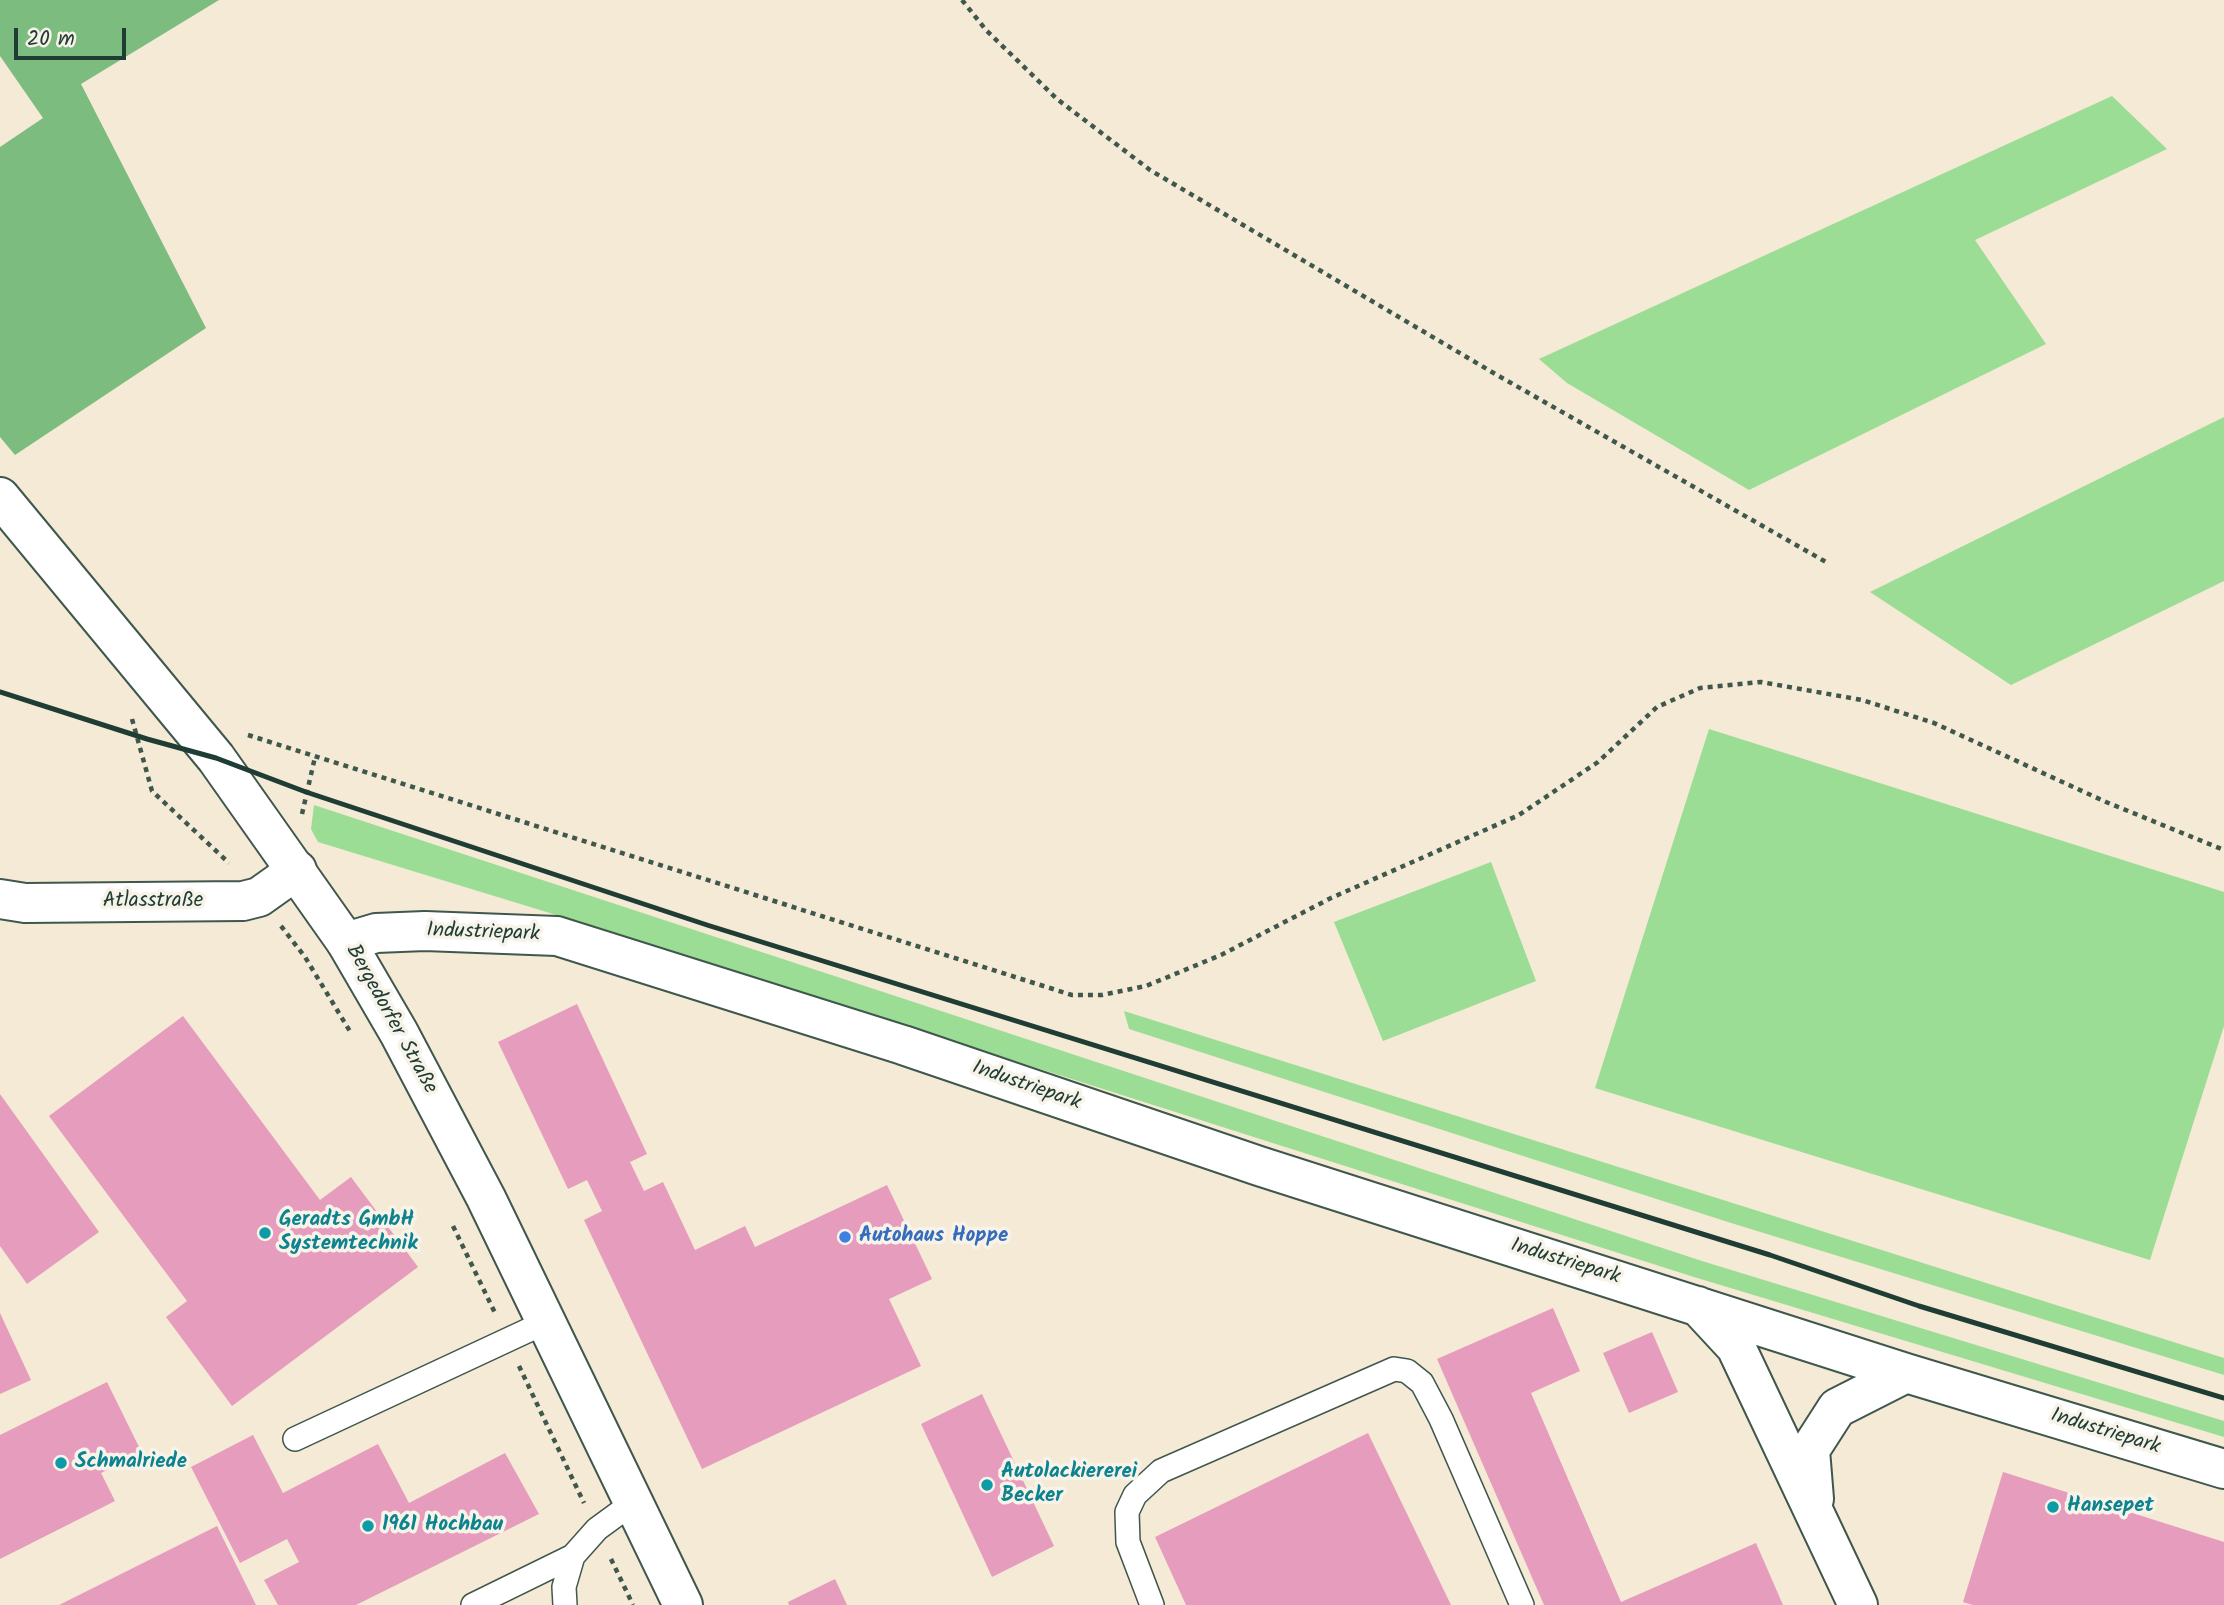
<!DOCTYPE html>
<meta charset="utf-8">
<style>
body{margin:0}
#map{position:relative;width:2224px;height:1605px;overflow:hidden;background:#f4ead5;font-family:Kalam,sans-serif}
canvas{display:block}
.scale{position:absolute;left:14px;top:28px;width:112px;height:32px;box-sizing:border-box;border:4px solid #1f3d34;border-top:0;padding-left:9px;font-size:21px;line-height:24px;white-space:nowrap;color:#1f3d34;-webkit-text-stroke:5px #f7f3e8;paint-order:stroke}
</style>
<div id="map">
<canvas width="2224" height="1605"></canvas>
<div class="scale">20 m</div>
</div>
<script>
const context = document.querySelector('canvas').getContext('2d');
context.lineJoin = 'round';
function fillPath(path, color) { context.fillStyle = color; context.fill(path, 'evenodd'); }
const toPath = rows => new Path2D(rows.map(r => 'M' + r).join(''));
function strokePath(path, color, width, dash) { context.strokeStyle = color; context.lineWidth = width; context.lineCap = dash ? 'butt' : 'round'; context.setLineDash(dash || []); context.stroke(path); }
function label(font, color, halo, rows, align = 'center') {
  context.font = font + ' Kalam,sans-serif'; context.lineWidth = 7; context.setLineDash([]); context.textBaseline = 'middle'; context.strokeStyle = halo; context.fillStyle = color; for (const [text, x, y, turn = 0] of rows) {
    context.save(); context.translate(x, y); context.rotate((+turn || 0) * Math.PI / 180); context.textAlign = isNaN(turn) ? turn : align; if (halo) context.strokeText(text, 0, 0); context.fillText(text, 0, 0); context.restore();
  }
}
fillPath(toPath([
 [2112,96,2167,149,1975,240,2046,344,1749,490,1567,383,1539,359],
 [2224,417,2224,581,2011,685,1870,592],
 [1709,729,2224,892,2224,1026,2150,1260,1595,1088],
 [314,805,1702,1261,2224,1421,2224,1437,1694,1277,553,914,318,842,311,829],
 [1491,862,1536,981,1383,1041,1334,922],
 [1124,1011,2224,1358,2224,1375,1728,1222,1129,1029]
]), '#9bdd94');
fillPath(toPath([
 [0,0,219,0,81,84,206,328,15,455,0,437,0,147,43,118,0,56]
]), '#7cbc7e');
fillPath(toPath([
 [577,1004,647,1154,630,1162,644,1191,663,1182,695,1250,745,1226,755,1247,887,1185,932,1279,889,1299,921,1366,702,1469,584,1220,602,1211,587,1180,568,1189,498,1042],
 [183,1016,320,1200,351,1177,418,1267,232,1406,166,1317,187,1301,49,1116],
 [0,1094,99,1232,27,1284,0,1246],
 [1553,1308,1580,1371,1531,1393,1621,1602,1756,1543,1783,1605,1544,1605,1437,1359],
 [0,1313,31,1380,0,1394],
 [1652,1332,1678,1392,1629,1413,1603,1353],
 [107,1382,142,1453,101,1473,115,1501,0,1559,0,1435],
 [982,1394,1054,1546,992,1577,921,1424],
 [1368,1433,1451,1605,1186,1605,1155,1537],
 [253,1435,283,1493,378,1444,409,1503,505,1453,539,1514,356,1605,278,1605,264,1580,299,1562,287,1539,240,1563,191,1467],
 [2003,1472,2224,1542,2224,1605,1973,1605,1963,1602],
 [217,1526,256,1605,59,1605],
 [835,1579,847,1605,789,1605,788,1602]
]), '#e69cbc');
const service = toPath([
 [295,1439,546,1322],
 [473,1605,573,1556],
 [565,1605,564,1587,573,1556,597,1529,634,1502],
 [1152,1605,1128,1542,1127,1512,1135,1495,1161,1471,1394,1369,1407,1371,1422,1383,1441,1419,1522,1605]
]);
const minor = toPath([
 [0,899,25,903,243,901,259,897,297,870],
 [346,942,376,933,425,931,557,936,903,1045,1259,1166,1906,1373,2224,1469],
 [1698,1306,1736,1347,1858,1605],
 [1814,1499,1810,1450,1837,1408,1906,1373]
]);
const tertiary = toPath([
 [0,497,216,758,346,942,399,1033,486,1198,683,1605]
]);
strokePath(service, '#3f574c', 26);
strokePath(minor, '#3f574c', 42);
strokePath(tertiary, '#3f574c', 42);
strokePath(toPath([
 [962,0,986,30,1057,99,1150,170,1497,375,1826,562],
 [132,719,152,791,229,863],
 [248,735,1072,995,1102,995,1146,986,1221,955,1331,898,1519,815,1598,762,1657,707,1700,688,1761,682,1862,700,1934,723,2106,802,2224,850],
 [302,814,315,757],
 [281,926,305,957,351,1033],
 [453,1226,495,1313],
 [519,1366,584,1503],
 [611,1559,633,1605]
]), '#3f574c', 4.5, [5, 5]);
strokePath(service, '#fff', 23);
strokePath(minor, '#fff', 38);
strokePath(tertiary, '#fff', 38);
strokePath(toPath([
 [0,692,147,739,216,758,306,792,707,925,1770,1255,1919,1306,2224,1398]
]), '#1f3d34', 5);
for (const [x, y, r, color] of [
 [265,1233,7,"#0f9aa8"],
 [845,1237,7,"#3f7fe0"],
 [61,1463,7,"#0f9aa8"],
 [987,1485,7,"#0f9aa8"],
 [2053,1507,7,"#0f9aa8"],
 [368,1526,7,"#0f9aa8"]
]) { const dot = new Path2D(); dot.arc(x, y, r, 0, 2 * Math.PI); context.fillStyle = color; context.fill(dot); strokePath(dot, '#f7f3e8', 2.5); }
label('21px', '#1f3d34', '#f7f3e8', [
 ["Atlasstraße",153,902],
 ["Industriepark",483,934,2],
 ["Bergedorfer Straße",390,1020,61],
 ["Industriepark",1026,1087,19],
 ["Industriepark",1565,1263,17],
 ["Industriepark",2105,1433,17]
]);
label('bold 21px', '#0d838f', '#f7f3e8', [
 ["Geradts GmbH",279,1221],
 ["Systemtechnik",279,1245],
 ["Schmalriede",75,1463],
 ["Autolackiererei",1001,1473],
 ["Becker",1001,1497],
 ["Hansepet",2067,1507],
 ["1961 Hochbau",382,1526]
], 'left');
label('bold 21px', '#366cbe', '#f7f3e8', [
 ["Autohaus Hoppe",859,1237]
], 'left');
</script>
